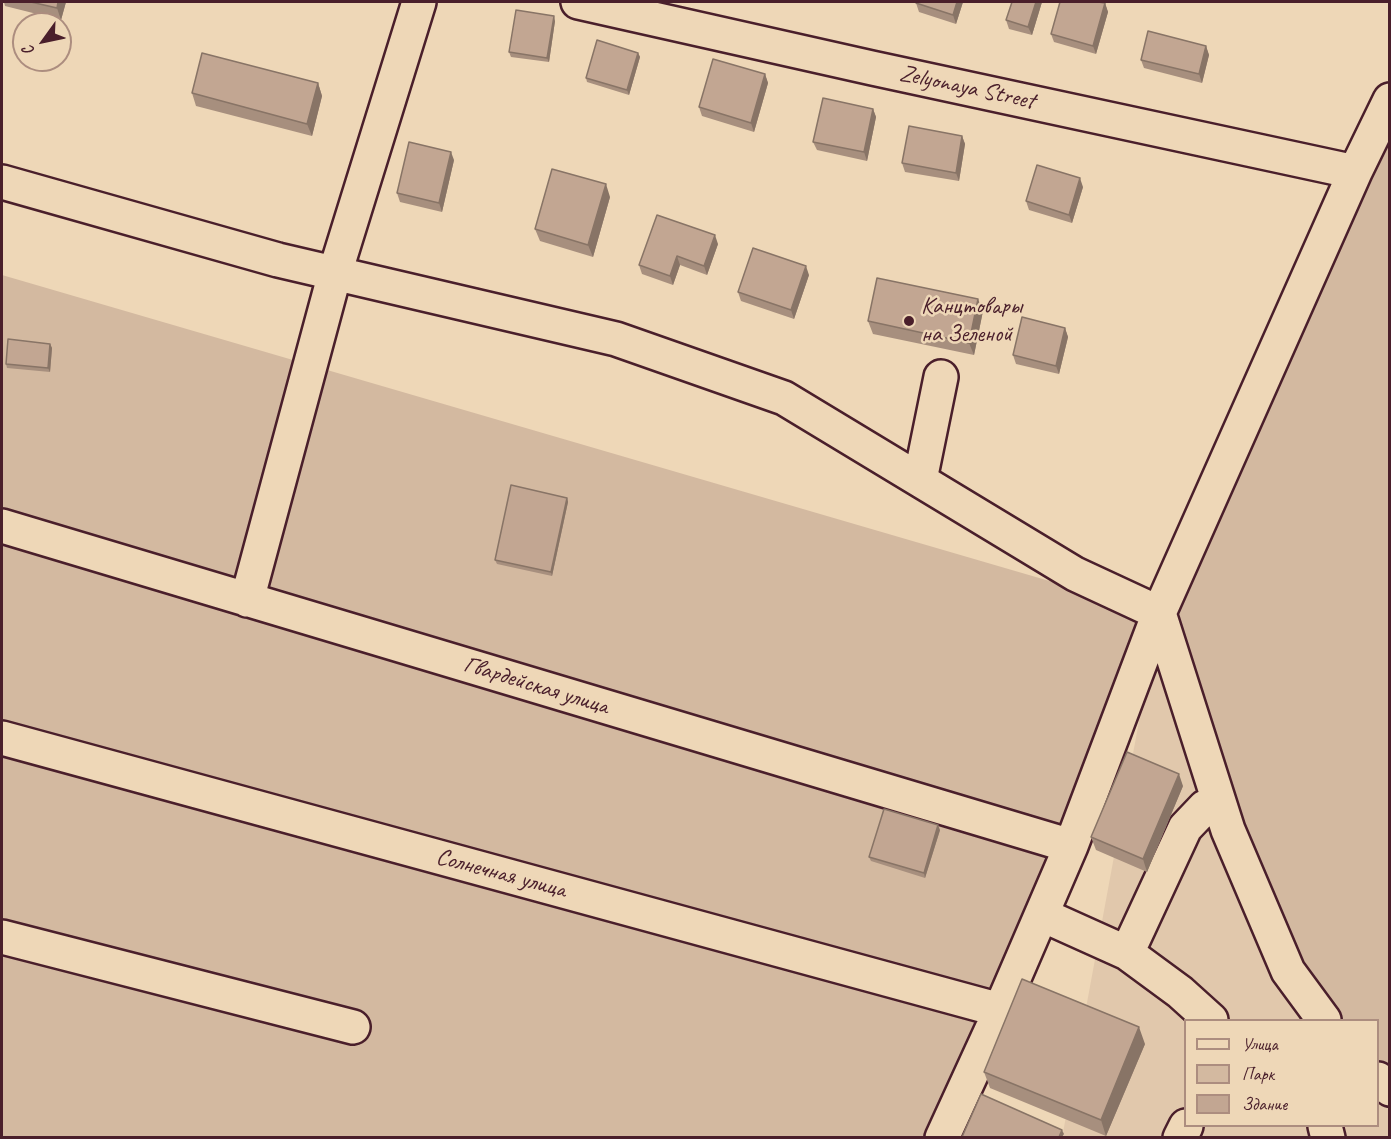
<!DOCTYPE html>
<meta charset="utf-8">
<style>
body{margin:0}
#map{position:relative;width:1391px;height:1139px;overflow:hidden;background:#eed7b7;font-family:Caveat,sans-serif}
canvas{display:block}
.frame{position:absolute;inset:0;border:3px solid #4a1f2b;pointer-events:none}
.legend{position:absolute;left:1184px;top:1019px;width:195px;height:108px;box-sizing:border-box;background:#eed7b7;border:2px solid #ac8d7f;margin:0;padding:8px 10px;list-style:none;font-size:18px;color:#4a1f2b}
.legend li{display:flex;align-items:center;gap:12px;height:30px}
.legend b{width:30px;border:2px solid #ac8d7f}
.north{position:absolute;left:12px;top:12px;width:60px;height:60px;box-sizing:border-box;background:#eed7b7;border:2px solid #ac8d7f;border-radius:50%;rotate:237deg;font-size:16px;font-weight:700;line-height:24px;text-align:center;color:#4a1f2b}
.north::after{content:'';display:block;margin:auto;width:21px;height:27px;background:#4a1f2b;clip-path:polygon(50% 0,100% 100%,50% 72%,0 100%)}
</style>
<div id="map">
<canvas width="1391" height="1139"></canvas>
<div class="frame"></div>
<ul class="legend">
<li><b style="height:8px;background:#eed7b7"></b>Улица</li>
<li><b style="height:16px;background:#d3b9a0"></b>Парк</li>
<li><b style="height:16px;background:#c2a692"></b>Здание</li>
</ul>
<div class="north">С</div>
</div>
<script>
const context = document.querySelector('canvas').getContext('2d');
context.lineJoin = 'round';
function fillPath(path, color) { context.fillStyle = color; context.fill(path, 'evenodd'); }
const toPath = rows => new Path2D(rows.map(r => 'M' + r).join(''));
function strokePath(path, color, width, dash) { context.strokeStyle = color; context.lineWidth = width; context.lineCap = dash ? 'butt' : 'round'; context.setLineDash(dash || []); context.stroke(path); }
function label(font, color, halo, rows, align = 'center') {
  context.font = font + ' Caveat,sans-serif'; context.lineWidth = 5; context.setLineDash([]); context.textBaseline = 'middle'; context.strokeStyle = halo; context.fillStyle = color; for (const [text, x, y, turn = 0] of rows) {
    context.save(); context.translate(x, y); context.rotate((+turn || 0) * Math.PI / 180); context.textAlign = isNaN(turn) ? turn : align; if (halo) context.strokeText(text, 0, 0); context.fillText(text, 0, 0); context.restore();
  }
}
fillPath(toPath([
 [1159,613,1324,1020,1186,1020,1186,1126,1378,1126,1378,1079,1389,1089,1389,1137,1062,1138]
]), '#e1c8ac');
fillPath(toPath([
 [1389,100,1389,1089,1378,1079,1378,1020,1324,1020,1288,971,1159,614,942,1137,2,1137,2,275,1159,613]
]), '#d3b9a0');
const minor = toPath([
 [578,2,872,68,1355,172],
 [2,182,278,260,616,339,784,398,1075,574,1159,613,1228,830,1288,971,1324,1020],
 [920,480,941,377],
 [2,526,1071,846],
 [247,600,335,273,419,2],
 [2,738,1000,1010],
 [1047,917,1127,953,1180,992,1211,1020],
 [2,937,353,1027],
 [1127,953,1185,828,1205,807],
 [1378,1079,1390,1089],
 [1325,1126,1328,1138],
 [942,1138,992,1029,1071,846,1159,613,1355,172,1390,100],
 [1180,1138,1186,1126]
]);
strokePath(minor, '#4a1f2b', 38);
strokePath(minor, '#eed7b7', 33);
fillPath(toPath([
 [4,2,66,2,61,20,5,6],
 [963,2,956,24,919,12,916,3],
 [1042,2,1032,35,1009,29,1006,20],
 [1105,3,1108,12,1096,54,1054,42,1051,34],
 [555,21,549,62,511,57,509,52],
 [1206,46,1209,55,1202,83,1144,68,1141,60],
 [638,53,640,57,629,95,587,82,586,78],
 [765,74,768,83,754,132,702,116,699,107],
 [318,83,322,96,312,136,196,106,192,93],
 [873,109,876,117,867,161,817,150,813,142],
 [962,136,965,144,959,181,905,172,902,163],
 [454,160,442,212,400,202,397,193],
 [1083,187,1072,223,1029,210,1026,201],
 [610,197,593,257,540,241,535,229],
 [718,244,707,275,680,265,673,285,642,274,639,265],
 [809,275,794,319,741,301,738,292],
 [983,311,974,355,873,334,868,321],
 [1065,328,1068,337,1059,374,1016,364,1013,355],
 [50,344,52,348,50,372,7,368,6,364],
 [567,498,568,502,552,576,497,564,495,560],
 [1183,786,1147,872,1096,850,1091,837],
 [940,830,925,878,871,861,869,857],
 [1145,1044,1106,1136,990,1088,984,1072]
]), '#a78f7e');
fillPath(toPath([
 [58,2,66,2,61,20,57,8],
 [957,2,963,2,956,24,953,15],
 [1036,2,1042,2,1032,35,1028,27],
 [1105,3,1108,12,1096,54,1093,46],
 [554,16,555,21,549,62,547,58],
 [1206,46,1209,55,1202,83,1199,74],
 [638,53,640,57,629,95,627,90],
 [765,74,768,83,754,132,751,123],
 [318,83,322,96,312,136,307,124],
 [873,109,876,117,867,161,864,152],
 [962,136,965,144,959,181,956,173],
 [451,152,454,160,442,212,439,203],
 [1080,178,1083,187,1072,223,1069,215],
 [606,184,610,197,593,257,588,245],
 [715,235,718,244,707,275,704,266],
 [677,256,680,265,673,285,670,276],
 [806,266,809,275,794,319,791,310],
 [978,299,983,311,974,355,969,343],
 [1065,328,1068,337,1059,374,1056,366],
 [50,344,52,348,50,372,48,368],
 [567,498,568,502,552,576,551,572],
 [1179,774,1183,786,1147,872,1143,859],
 [938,825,940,830,925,878,924,873],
 [1139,1027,1145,1044,1106,1136,1101,1120],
 [1062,1130,1064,1134,1062,1137,1059,1137]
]), '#887466');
const building = toPath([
 [31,2,58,2,57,8,31,2],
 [917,2,957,2,953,15,916,3,917,2],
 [1012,2,1036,2,1028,27,1006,20,1012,2],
 [1060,2,1098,2,1105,3,1093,46,1051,34,1060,2],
 [516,10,554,16,547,58,509,52,516,10],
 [1148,31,1206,46,1199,74,1141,60,1148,31],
 [597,40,638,53,627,90,586,78,597,40],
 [202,53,318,83,307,124,192,93,202,53],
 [713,59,765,74,751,123,699,107,713,59],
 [823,98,873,109,864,152,813,142,823,98],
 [909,126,962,136,956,173,902,163,909,126],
 [409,142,451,152,439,203,397,193,409,142],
 [1037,165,1080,178,1069,215,1026,201,1037,165],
 [552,169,606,184,588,245,535,229,552,169],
 [657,215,715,235,704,266,677,256,670,276,639,265,657,215],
 [753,248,806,266,791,310,738,292,753,248],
 [877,278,978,299,969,343,868,321,877,278],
 [1022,317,1065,328,1056,366,1013,355,1022,317],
 [8,339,50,344,48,368,6,364,8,339],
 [511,485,567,498,551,572,495,560,511,485],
 [1127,752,1179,774,1143,859,1091,837,1127,752],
 [884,809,938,825,924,873,869,857,884,809],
 [1022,979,1139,1027,1101,1120,984,1072,1022,979],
 [981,1094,1062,1130,1059,1137,962,1137,981,1094]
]);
fillPath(building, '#c2a692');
strokePath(building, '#887466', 1.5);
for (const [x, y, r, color] of [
 [909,321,6,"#4a1f2b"]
]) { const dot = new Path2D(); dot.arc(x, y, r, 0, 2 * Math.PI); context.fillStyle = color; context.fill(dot); strokePath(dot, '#eed7b7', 2); }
label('24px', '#4a1f2b', '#eed7b7', [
 ["Zelyonaya Street",967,88,12],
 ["Гвардейская улица",536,686,17],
 ["Солнечная улица",501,874,15]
]);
label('24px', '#4a1f2b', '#eed7b7', [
 ["Канцтовары",921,307],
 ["на Зеленой",921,335]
], 'left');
</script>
